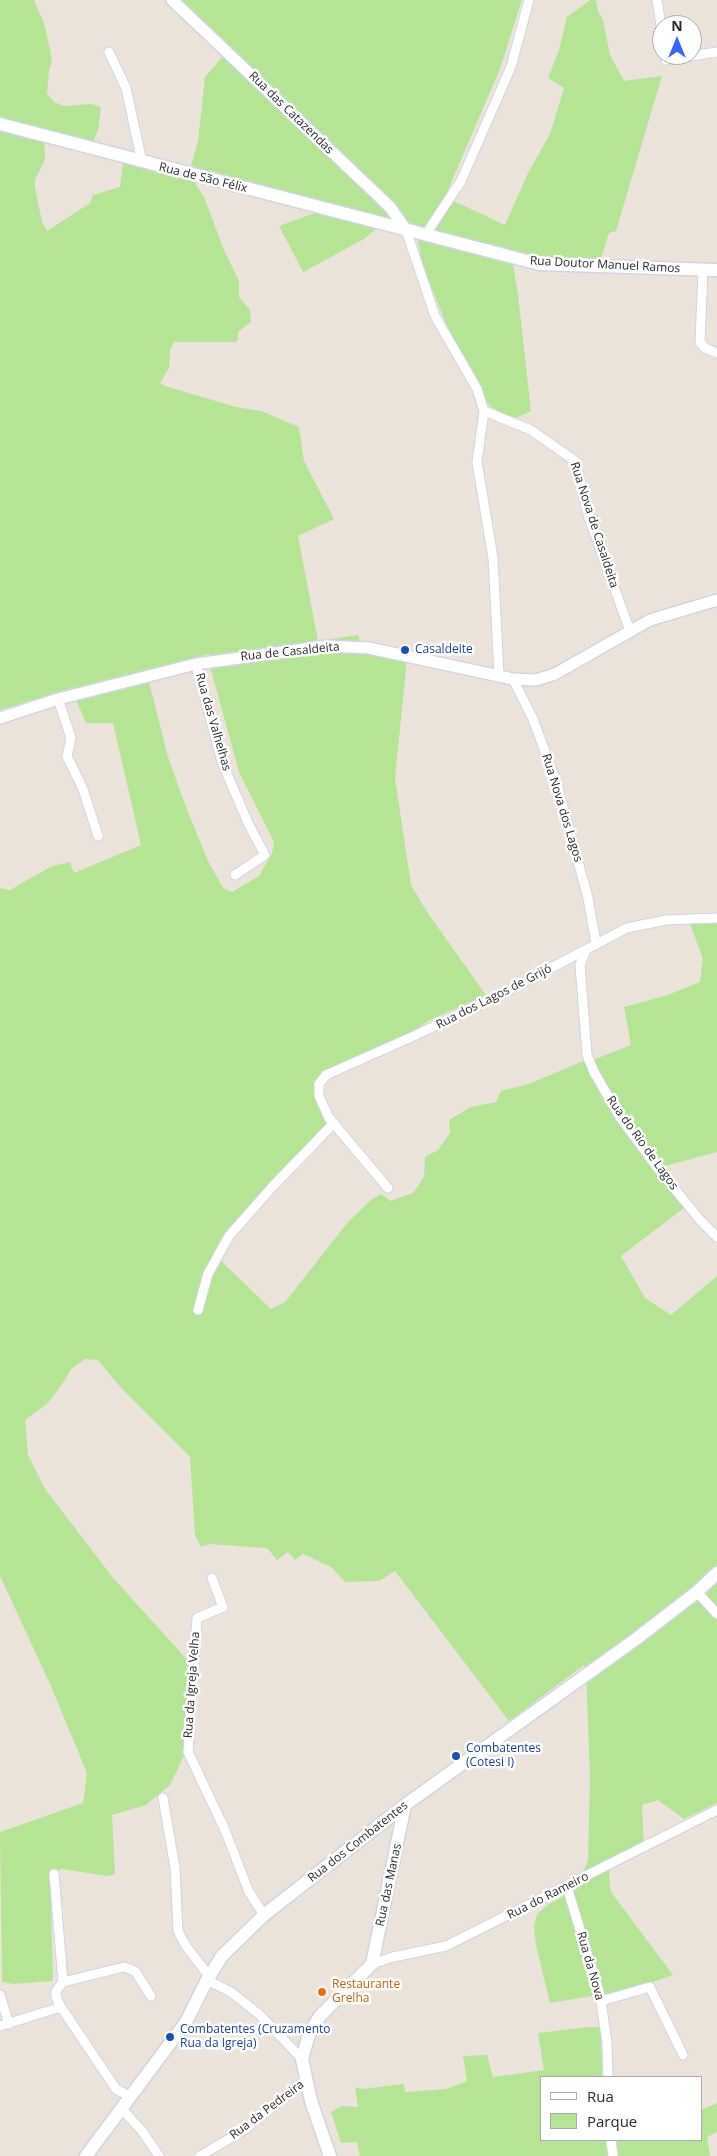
<!DOCTYPE html>
<meta charset="utf-8">
<style>
body{margin:0}
#map{position:relative;width:717px;height:2156px;overflow:hidden;background:#ece4db;font-family:"Open Sans",sans-serif}
canvas{display:block}
.legend{position:absolute;left:540px;top:2076px;width:162px;height:65px;box-sizing:border-box;background:#fff;border:1px solid #aaa;margin:0;padding:6px 9px;list-style:none;font-size:15px;color:#2a2a2a}
.legend li{display:flex;align-items:center;gap:10px;height:25px}
.legend b{width:25px;border:1px solid #aaa}
.north{position:absolute;left:652px;top:15px;width:50px;height:50px;box-sizing:border-box;background:#fff;border:1px solid #aaa;border-radius:50%;rotate:0deg;font-size:14px;font-weight:700;line-height:20px;text-align:center;color:#2a2a2a}
.north::after{content:'';display:block;margin:auto;width:18px;height:22px;background:#3564ff;clip-path:polygon(50% 0,100% 100%,50% 72%,0 100%)}
</style>
<div id="map">
<canvas width="717" height="2156"></canvas>
<ul class="legend">
<li><b style="height:6px;background:#fff"></b>Rua</li>
<li><b style="height:14px;background:#b4e595"></b>Parque</li>
</ul>
<div class="north">N</div>
</div>
<script>
const context = document.querySelector('canvas').getContext('2d');
context.lineJoin = 'round';
function fillPath(path, color) { context.fillStyle = color; context.fill(path, 'evenodd'); }
const toPath = rows => new Path2D(rows.map(r => 'M' + r).join(''));
function strokePath(path, color, width, dash) { context.strokeStyle = color; context.lineWidth = width; context.lineCap = dash ? 'butt' : 'round'; context.setLineDash(dash || []); context.stroke(path); }
function label(font, color, halo, rows, align = 'center') {
  context.font = font + ' "Open Sans",sans-serif'; context.lineWidth = 5; context.setLineDash([]); context.textBaseline = 'middle'; context.strokeStyle = halo; context.fillStyle = color; for (const [text, x, y, turn = 0] of rows) {
    context.save(); context.translate(x, y); context.rotate((+turn || 0) * Math.PI / 180); context.textAlign = isNaN(turn) ? turn : align; if (halo) context.strokeText(text, 0, 0); context.fillText(text, 0, 0); context.restore();
  }
}
fillPath(toPath([
 [0,0,34,0,44,23,50,49,52,62,49,71,47,93,54,102,64,106,91,104,101,107,98,130,93,142,44,133,45,159,35,180,35,187,42,222,47,231,90,203,93,195,120,187,123,161,190,169,198,141,205,77,231,47,179,0,522,0,500,69,445,197,505,225,528,173,550,134,564,88,548,78,559,50,567,17,590,0,596,0,598,11,603,20,610,55,624,81,662,76,616,231,609,233,599,265,511,253,518,294,531,411,514,419,491,407,480,394,457,352,422,263,418,240,410,226,386,221,364,239,303,272,279,226,329,208,193,180,204,197,224,250,239,281,239,297,250,310,251,322,238,332,238,340,236,342,174,342,170,350,169,368,160,383,165,386,236,407,261,411,299,427,304,461,334,519,298,536,318,641,358,635,363,651,407,659,395,778,411,885,427,912,486,995,428,1021,408,1035,334,1068,313,1081,315,1091,329,1124,264,1192,216,1256,271,1309,285,1302,348,1222,371,1200,381,1194,391,1201,413,1193,424,1177,425,1157,438,1150,450,1133,449,1120,471,1107,496,1102,501,1091,529,1084,583,1061,593,1060,631,1045,624,1007,668,995,700,982,703,959,689,921,717,920,717,1152,665,1166,667,1177,684,1208,621,1256,645,1298,671,1315,717,1276,717,1803,684,1819,658,1800,642,1805,644,1848,611,1864,609,1876,611,1892,673,1975,629,1990,550,2003,536,1945,534,1927,537,1914,549,1904,577,1889,588,1860,590,1779,586,1669,584,1665,509,1721,395,1571,379,1581,345,1582,331,1567,303,1554,295,1560,288,1552,277,1560,267,1548,209,1544,201,1547,195,1535,190,1457,121,1388,98,1360,85,1359,71,1369,63,1383,47,1404,25,1420,28,1455,45,1489,114,1579,192,1665,189,1745,170,1785,146,1805,112,1815,115,1874,107,1876,62,1869,50,1872,53,1981,13,1984,2,1982,0,1832,83,1803,87,1773,50,1684,0,1576,0,888,10,890,52,866,70,862,74,873,141,845,113,723,86,723,71,688,0,710],
 [209,654,211,670,239,772,274,842,272,853,259,876,232,892,223,888,209,863,186,807,168,757,146,670],
 [589,2027,601,2027,602,2077,541,2077,541,2140,701,2140,701,2110,717,2103,717,2132,707,2137,710,2156,360,2156,357,2142,341,2143,331,2112,342,2106,358,2107,355,2087,362,2089,404,2084,405,2092,446,2089,467,2081,463,2056,487,2055,493,2077,544,2070,538,2033]
]), '#b4e595');
const minor = toPath([
 [657,0,662,32],
 [109,52,126,88,142,162],
 [666,55,666,60,717,52],
 [406,230,435,316,477,389,484,411,477,462,493,558,499,675],
 [426,234,461,181,511,67,529,0],
 [703,269,700,342,705,348,717,353],
 [484,411,531,430,575,461,589,518,630,631],
 [196,664,222,762,248,823,265,855,235,875],
 [513,679,533,719,556,781,588,898,596,943],
 [58,699,71,738,67,756,83,789,98,836],
 [586,950,580,965,587,1055,594,1072,620,1117,657,1167,700,1220,717,1237],
 [388,1188,329,1118,319,1096,319,1084,326,1075,416,1035,509,990,627,928,666,920,717,918],
 [198,1310,208,1274,229,1236,274,1185,334,1123],
 [212,1578,223,1607,197,1618,188,1752,225,1830,249,1892,264,1915],
 [697,1592,717,1614],
 [163,1798,175,1868,178,1931,186,1946,209,1976],
 [54,1874,63,1982],
 [567,1887,600,1995,607,2043,608,2077],
 [372,1964,393,1957,446,1946,717,1810],
 [207,1980,231,1992,260,2015,302,2059],
 [0,1995,9,2024],
 [601,2001,650,1987,683,2055],
 [0,2026,61,2007],
 [131,2097,116,2089,61,2007,56,1997,56,1991,63,1982,124,1967,135,1971,151,1996],
 [122,2109,142,2131,159,2156],
 [611,2140,613,2156],
 [200,2156,244,2130,307,2079]
]);
const tertiary = toPath([
 [172,0,390,207,406,230],
 [0,718,58,699,196,664,327,646,369,648,513,679,536,680,555,674,650,620,717,600]
]);
const secondary = toPath([
 [0,124,539,264,717,270],
 [86,2156,186,2022,207,1980,222,1956,264,1915,405,1805,636,1639,697,1592,717,1573],
 [330,2156,311,2101,302,2059,309,2034,320,2016,372,1964,405,1805]
]);
strokePath(minor, '#d0d5e3', 11);
strokePath(tertiary, '#d0d5e3', 14);
strokePath(secondary, '#d0d5e3', 15);
strokePath(minor, '#fff', 9);
strokePath(tertiary, '#fff', 11);
strokePath(secondary, '#fff', 12);
for (const [x, y, r, color] of [
 [405,650,5,"#1a4fb4"],
 [456,1756,5,"#1a4fb4"],
 [322,1992,5,"#e8710a"],
 [170,2037,5,"#1a4fb4"]
]) { const dot = new Path2D(); dot.arc(x, y, r, 0, 2 * Math.PI); context.fillStyle = color; context.fill(dot); strokePath(dot, '#fff', 2); }
label('12px', '#2a2a2a', '#fff', [
 ["Rua das Catazendas",291,113,44],
 ["Rua de São Félix",203,178,14],
 ["Rua Doutor Manuel Ramos",605,265,3],
 ["Rua Nova de Casaldeita",594,525,72],
 ["Rua de Casaldeita",290,652,-6],
 ["Rua das Valhelhas",213,722,74],
 ["Rua Nova dos Lagos",562,808,73],
 ["Rua dos Lagos de Grijó",494,997,-27],
 ["Rua do Rio de Lagos",642,1143,54],
 ["Rua da Igreja Velha",192,1685,-86],
 ["Rua dos Combatentes",358,1842,-38],
 ["Rua das Manas",389,1885,-78],
 ["Rua do Rameiro",548,1896,-27],
 ["Rua da Nova",590,1966,74],
 ["Rua da Pedreira",267,2110,-37]
]);
label('12px', '#164399', '#fff', [
 ["Casaldeite",415,650],
 ["Combatentes",466,1749],
 ["(Cotesi I)",466,1763],
 ["Combatentes (Cruzamento",180,2030],
 ["Rua da Igreja)",180,2044]
], 'left');
label('12px', '#c56008', '#fff', [
 ["Restaurante",332,1985],
 ["Grelha",332,1999]
], 'left');
</script>
